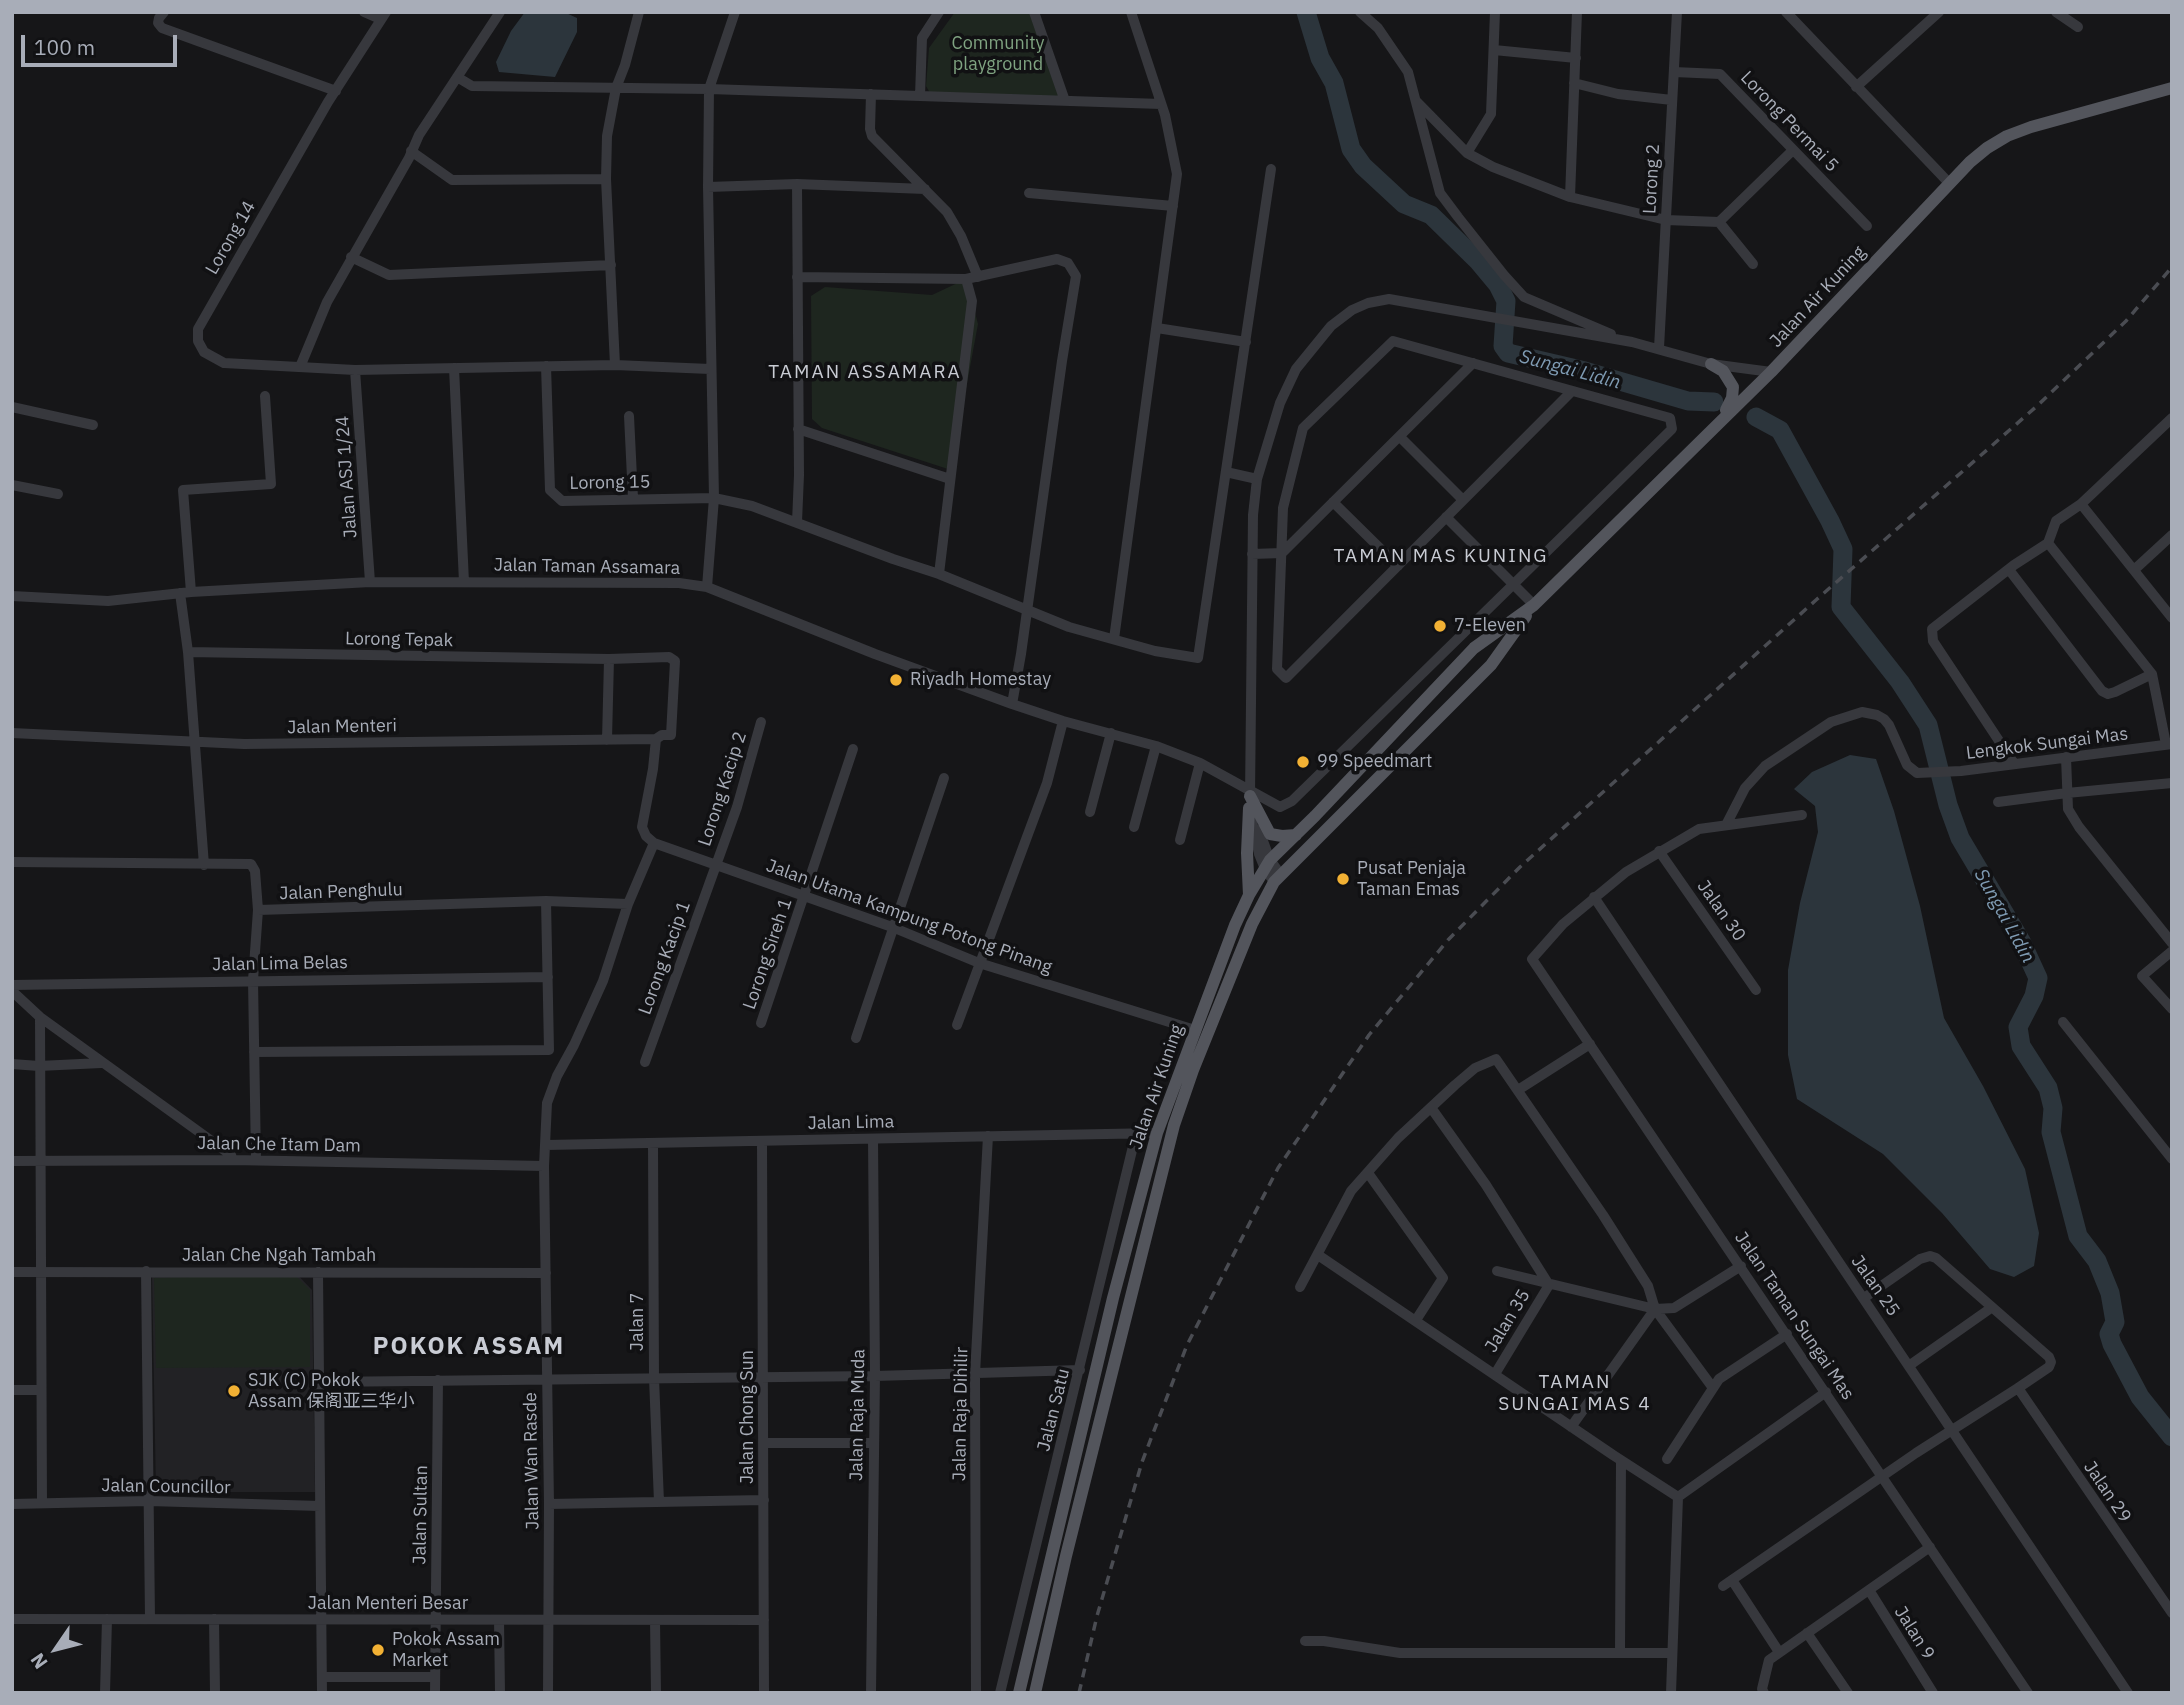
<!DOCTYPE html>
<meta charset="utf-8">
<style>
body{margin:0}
#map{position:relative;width:2184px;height:1705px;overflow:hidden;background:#161618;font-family:"IBM Plex Sans",sans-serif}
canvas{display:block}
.frame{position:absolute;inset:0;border:14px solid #a8adb8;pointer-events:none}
.north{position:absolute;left:21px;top:1614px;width:70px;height:70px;-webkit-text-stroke:5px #111113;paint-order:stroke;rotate:235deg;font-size:19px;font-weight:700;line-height:28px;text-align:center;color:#a8adb8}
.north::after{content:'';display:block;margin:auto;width:24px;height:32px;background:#a8adb8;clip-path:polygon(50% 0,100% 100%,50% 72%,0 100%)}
.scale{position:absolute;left:21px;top:35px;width:156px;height:32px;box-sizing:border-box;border:4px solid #a8adb8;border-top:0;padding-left:9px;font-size:21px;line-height:24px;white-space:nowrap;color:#a8adb8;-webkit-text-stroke:5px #111113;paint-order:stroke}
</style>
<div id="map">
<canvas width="2184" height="1705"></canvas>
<div class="frame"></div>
<div class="north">N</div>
<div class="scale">100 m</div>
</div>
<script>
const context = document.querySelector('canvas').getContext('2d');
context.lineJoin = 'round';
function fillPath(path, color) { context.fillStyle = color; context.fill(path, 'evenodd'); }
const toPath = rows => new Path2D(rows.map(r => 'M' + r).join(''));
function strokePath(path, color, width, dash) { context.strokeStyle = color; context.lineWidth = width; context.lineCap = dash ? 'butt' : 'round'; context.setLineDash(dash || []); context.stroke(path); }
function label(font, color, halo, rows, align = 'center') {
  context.font = font + ' "IBM Plex Sans","Noto Sans SC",sans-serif'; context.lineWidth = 7; context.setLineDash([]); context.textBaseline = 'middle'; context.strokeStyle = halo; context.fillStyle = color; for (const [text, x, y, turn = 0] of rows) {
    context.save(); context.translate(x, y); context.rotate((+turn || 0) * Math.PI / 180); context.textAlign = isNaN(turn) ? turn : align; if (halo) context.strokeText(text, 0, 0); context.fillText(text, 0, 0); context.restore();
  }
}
fillPath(toPath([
 [295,1272,312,1290,315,1492,156,1492,152,1276]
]), '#222225');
fillPath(toPath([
 [955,12,1038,12,1065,101,930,93,926,86,929,48],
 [966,279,978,324,951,470,822,428,812,419,811,296,825,287,932,295],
 [294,1274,310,1290,310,1367,156,1368,154,1278]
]), '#1e261f');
fillPath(toPath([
 [525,12,564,12,577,18,577,32,555,77,499,72,496,62,511,31],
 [1850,755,1876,759,1894,811,1920,906,1944,1018,1983,1086,2025,1169,2039,1233,2034,1266,2014,1277,1990,1269,1942,1213,1883,1154,1797,1099,1788,1055,1788,970,1800,903,1818,832,1815,806,1794,789,1812,772]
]), '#2c353c');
strokePath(toPath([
 [1306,12,1320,58,1334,83,1351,149,1363,166,1404,204,1431,215,1478,261,1498,285,1506,301,1503,346,1508,353,1585,371,1688,401,1714,402],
 [1756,417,1780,430,1830,521,1843,549,1841,607,1900,682,1928,725,1948,805,1960,838,2021,941,2038,978,2034,996,2018,1027,2021,1046,2048,1088,2053,1108,2051,1132,2078,1236,2097,1261,2110,1293,2115,1322,2109,1334,2112,1344,2140,1397,2172,1437]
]), '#2c353c', 19);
strokePath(toPath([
 [164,12,159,18,158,23,162,28,336,91],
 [364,12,380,19],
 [386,12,328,102,198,329,198,341,204,352,224,363,355,370,615,365,710,369],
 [1034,12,1065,101],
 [1360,12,1378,28,1408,72,1440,193,1458,217,1504,275,1524,297,1611,334],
 [1786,12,1950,184],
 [2056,12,2078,27],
 [1494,50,1576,58],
 [1674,72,1720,74,1867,226],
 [457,77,472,86,709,89,1161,104],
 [1574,83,1618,94,1672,100],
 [1856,87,1939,12],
 [871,94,870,129,872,136,947,212,961,236,978,277],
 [920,96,922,38,939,12],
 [1416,101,1467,153,1493,167,1570,197,1666,220,1719,222,1793,150],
 [411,151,452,180,606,179],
 [1467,153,1491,114,1495,12],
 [797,184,799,475,797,522],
 [708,187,797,184,925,189],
 [1029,193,1173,206],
 [1570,197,1577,12],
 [1719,222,1753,264],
 [351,257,389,275,611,265],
 [797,277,966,279,1057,259,1068,263,1076,276,1062,361,1021,654,1012,704],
 [1157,328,1246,342],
 [1659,348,1677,12],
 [615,365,606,179,607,136,616,88,625,65,639,12],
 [546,366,550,490,562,501,714,498,752,506,893,559,939,574,1069,627,1155,651,1198,658,1271,169],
 [300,367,327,302,409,158,419,135,500,12],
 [454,368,464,582],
 [355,370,370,582],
 [12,407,93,425],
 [629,416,633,498],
 [798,429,950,479],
 [1400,437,1463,500],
 [1226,472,1257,479],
 [12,485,58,494],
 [1333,502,1398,566],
 [2081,504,2172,618],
 [1446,517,1534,605],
 [2048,543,2152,674,2166,744],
 [1252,554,1282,553,1473,363],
 [2134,570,2172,535],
 [2010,571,2102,691,2108,694,2115,692,2152,674],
 [939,574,972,301,966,279],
 [707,587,714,498,708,187,709,89,735,12],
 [191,592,183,490,271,484,265,396],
 [180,593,188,652,204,865],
 [12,596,108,601,191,592,370,582,679,583,707,587,875,654,1012,704,1063,721,1156,746,1200,763,1280,807,1292,801,1672,429,1670,418,1393,341,1303,428,1283,508,1277,669,1286,678,1572,391],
 [1114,639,1177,174,1165,115,1131,12],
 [12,733,244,744,656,739,662,735,671,735,675,661,669,657,609,659,188,652],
 [656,739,653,769,642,827,646,836,654,843,892,927,979,963,1195,1030],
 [607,740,609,659],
 [2066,757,2068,809,2079,827,2172,943],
 [2013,762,1933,641,1932,629,2014,565,2048,543,2056,521,2081,504,2172,418],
 [1250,796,1253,515,1257,479,1280,403,1296,369,1331,326,1352,310,1368,303,1389,299,1632,342,1711,364,1771,372],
 [1998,802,2067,793,2172,783],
 [1090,812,1111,733],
 [1802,815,1699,829,1626,872,1563,924,1532,959,2028,1693],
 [1252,821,1259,854,1265,869,1274,882],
 [1726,825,1745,788,1765,766,1831,722,1862,712,1877,715,1884,719,1889,725,1907,765,1917,773,1961,771,2172,744],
 [1134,827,1156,746],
 [1259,830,1270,860,1281,875],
 [1180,840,1200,763],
 [1659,851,1756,990],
 [12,862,251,864,255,871,258,910,546,901,628,904],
 [1594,897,2128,1693],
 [2172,951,2142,976,2172,1009],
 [12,985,548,977],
 [12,991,40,1017,231,1155,233,1160],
 [40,1017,42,1503],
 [2063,1022,2172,1159],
 [761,1023,853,749],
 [957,1025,1047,783,1063,721],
 [856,1038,944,778],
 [254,1052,549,1050,546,901],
 [645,1062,737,807,761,722],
 [12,1064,39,1066,101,1063],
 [1518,1090,1590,1044],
 [1432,1109,1486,1185,1549,1285,1495,1374],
 [762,1141,764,1693],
 [653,1143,654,1378,659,1502],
 [546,1145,1157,1133],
 [256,1160,253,980,258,910],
 [12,1161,233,1160,544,1166],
 [1368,1173,1443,1278,1416,1320],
 [1318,1255,1613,1455,1678,1497,1671,1693],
 [146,1271,150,1619],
 [1497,1271,1655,1309,1713,1388],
 [12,1272,546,1273],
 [318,1272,322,1693],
 [1300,1287,1351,1191,1398,1138,1455,1085,1475,1068,1496,1059,1603,1215,1648,1286,1655,1309],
 [1655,1309,1674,1308,1741,1266],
 [1910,1365,1991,1308],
 [321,1382,875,1376,1080,1370],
 [2018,1388,2172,1613],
 [12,1390,41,1390],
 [1571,1427,1655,1309],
 [763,1443,873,1443],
 [1667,1459,1719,1379,1787,1334],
 [1678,1497,1826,1392],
 [12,1504,149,1501,320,1506],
 [549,1504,764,1500],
 [1732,1580,1779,1652],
 [1723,1586,1916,1453,2018,1388,2049,1367,2051,1362,2049,1357,1936,1258,1930,1256,1920,1259,1864,1298],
 [1869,1590,1933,1693],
 [12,1619,764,1620],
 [214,1619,215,1693],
 [499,1620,500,1693],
 [655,1620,656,1693],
 [1807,1633,1848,1693],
 [1305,1641,1324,1641,1400,1653,1671,1653],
 [1620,1652,1621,1461],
 [323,1677,435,1677],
 [105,1693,107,1619],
 [435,1693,438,1380],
 [548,1693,549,1504,544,1166,547,1103,557,1076,574,1045,603,981,628,904,654,843],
 [871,1693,875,1376,873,1139],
 [976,1693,975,1374,988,1136],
 [1000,1693,1136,1134],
 [1764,1693,1762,1689,1769,1660,1930,1547]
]), '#37383d', 10);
strokePath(toPath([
 [1711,364,1723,371,1733,387,1732,398,1726,410],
 [1250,796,1270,834,1282,836,1296,835],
 [1249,895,1247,853,1249,808],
 [1019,1693,1113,1298,1157,1133,1235,925,1249,895,1270,860,1315,816,1474,648,1534,605,1771,372,1970,162,1987,148,2007,136,2031,127,2172,88],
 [1035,1693,1066,1556,1174,1125,1193,1070,1252,924,1274,882,1491,665,1526,616]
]), '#53555c', 12);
strokePath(toPath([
 [1079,1693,1097,1616,1142,1462,1187,1345,1278,1168,1369,1035,1448,940,1520,867,1816,600,2037,406,2126,321,2172,267]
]), '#4a4c52', 3.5, [9, 7]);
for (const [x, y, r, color] of [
 [1440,626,7,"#f2b134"],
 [896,680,7,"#f2b134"],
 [1303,762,7,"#f2b134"],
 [1343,879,7,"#f2b134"],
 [234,1391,7,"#f2b134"],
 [378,1650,7,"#f2b134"]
]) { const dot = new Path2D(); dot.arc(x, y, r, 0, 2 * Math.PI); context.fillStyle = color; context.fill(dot); strokePath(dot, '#111113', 2.5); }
label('18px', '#7fa381', '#111113', [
 ["Community",998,44],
 ["playground",998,65]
]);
label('18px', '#a8adb8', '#111113', [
 ["Lorong Permai 5",1789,122,46],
 ["Lorong 2",1652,179,-87],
 ["Lorong 14",231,238,-60],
 ["Jalan Air Kuning",1818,297,-47],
 ["Jalan ASJ 1/24",347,477,-94],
 ["Lorong 15",610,483,-1],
 ["Jalan Taman Assamara",587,567,1],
 ["Lorong Tepak",399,640,1],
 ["Jalan Menteri",342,727,-1],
 ["Lengkok Sungai Mas",2047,744,-7],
 ["Lorong Kacip 2",723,789,-72],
 ["Jalan Penghulu",341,892,-2],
 ["Jalan 30",1721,911,55],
 ["Jalan Utama Kampung Potong Pinang",909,917,20],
 ["Lorong Sireh 1",768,954,-71],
 ["Lorong Kacip 1",665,958,-70],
 ["Jalan Lima Belas",280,964,-1],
 ["Jalan Air Kuning",1157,1087,-71],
 ["Jalan Lima",851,1123,-1],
 ["Jalan Che Itam Dam",279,1145,1],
 ["Jalan Che Ngah Tambah",279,1256],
 ["Jalan 25",1875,1286,55],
 ["Jalan Taman Sungai Mas",1794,1316,56],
 ["Jalan 35",1508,1321,-59],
 ["Jalan 7",638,1322,-90],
 ["Jalan Satu",1054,1410,-76],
 ["Jalan Raja Dihilir",961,1414,-89],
 ["Jalan Raja Muda",858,1415,-89],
 ["Jalan Chong Sun",748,1417,-90],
 ["Jalan Wan Rasde",532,1461,-91],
 ["Jalan Councillor",166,1487,1],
 ["Jalan 29",2107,1492,56],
 ["Jalan Sultan",421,1515,-89],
 ["Jalan Menteri Besar",388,1604],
 ["Jalan 9",1914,1633,58]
]);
label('18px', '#a8adb8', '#111113', [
 ["7-Eleven",1454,626],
 ["Riyadh Homestay",910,680],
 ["99 Speedmart",1317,762],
 ["Pusat Penjaja",1357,869],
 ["Taman Emas",1357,890],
 ["SJK (C) Pokok",248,1381],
 ["Assam 保阁亚三华小",248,1402],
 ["Pokok Assam",392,1640],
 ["Market",392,1661]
], 'left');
label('italic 19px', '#7f9bb3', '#111113', [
 ["Sungai Lidin",1570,370,15],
 ["Sungai Lidin",2004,916,61]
]);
context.letterSpacing = '2px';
label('19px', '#c9ccd4', '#111113', [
 ["TAMAN ASSAMARA",865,373],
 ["TAMAN MAS KUNING",1441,557],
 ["TAMAN",1575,1383],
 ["SUNGAI MAS 4",1575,1405]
]);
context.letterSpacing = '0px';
context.letterSpacing = '2px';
label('bold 24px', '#c9ccd4', '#111113', [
 ["POKOK ASSAM",469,1347]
]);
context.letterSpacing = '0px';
</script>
